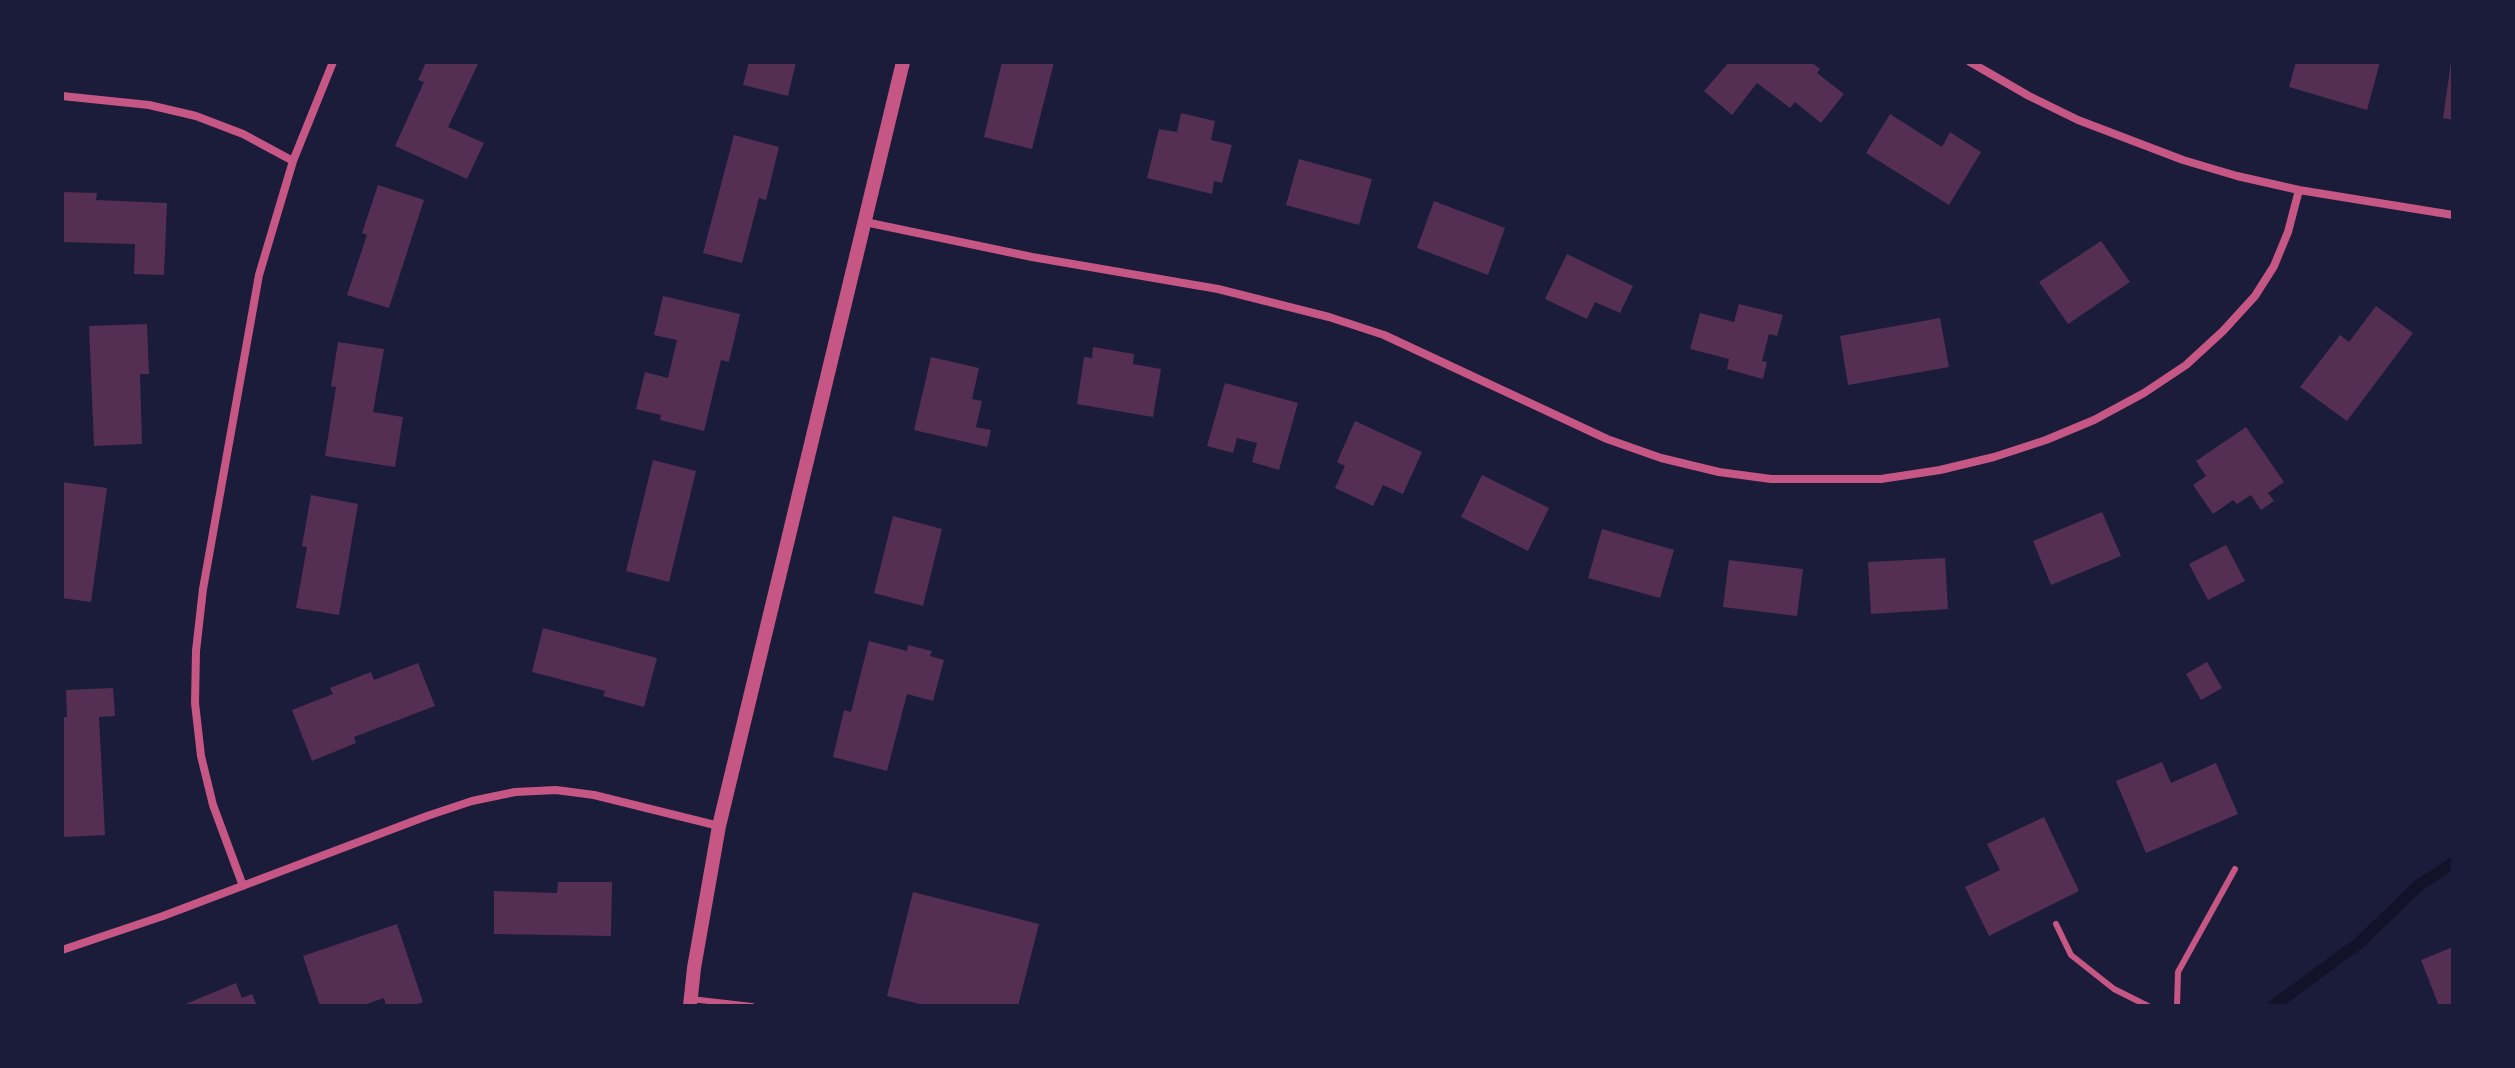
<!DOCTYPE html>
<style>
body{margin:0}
#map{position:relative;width:2515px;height:1068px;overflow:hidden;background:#1b1b3a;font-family:Quicksand,sans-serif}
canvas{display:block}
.frame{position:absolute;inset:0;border:64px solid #1b1b3a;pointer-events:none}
</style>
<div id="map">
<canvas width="2515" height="1068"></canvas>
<div class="frame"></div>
</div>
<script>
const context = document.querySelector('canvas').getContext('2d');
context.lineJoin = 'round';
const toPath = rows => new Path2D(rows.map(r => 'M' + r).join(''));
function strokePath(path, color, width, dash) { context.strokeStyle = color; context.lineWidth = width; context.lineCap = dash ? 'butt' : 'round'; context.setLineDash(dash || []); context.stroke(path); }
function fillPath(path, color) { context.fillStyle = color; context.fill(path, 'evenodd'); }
strokePath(toPath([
 [2273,1006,2359,943,2418,886,2453,863]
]), '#12122b', 12);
fillPath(toPath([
 [426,62,479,62,448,127,484,143,467,179,395,146,424,82,418,80],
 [749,62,796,62,788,96,743,85],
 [1002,62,1054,62,1032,149,984,137],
 [1729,62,1811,62,1820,69,1817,73,1844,94,1821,123,1795,102,1790,108,1757,83,1732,115,1704,91],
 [2296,62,2380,62,2367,110,2289,87],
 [2451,62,2453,62,2453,120,2443,118],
 [1181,113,1215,121,1211,140,1232,145,1222,183,1214,181,1212,194,1147,178,1159,129,1177,132],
 [1890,114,1942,147,1950,132,1981,152,1949,205,1866,153],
 [734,135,779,147,766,200,759,198,742,263,703,253],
 [1299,159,1372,179,1359,225,1286,205],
 [378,185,424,200,389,308,347,295,367,235,362,233],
 [62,192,97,193,96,200,167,203,164,275,134,274,135,244,62,242],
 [1434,201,1505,228,1488,275,1417,248],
 [2101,241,2130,282,2068,324,2039,282],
 [1567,254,1633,286,1620,313,1595,302,1587,319,1545,299],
 [663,296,740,314,729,362,721,360,704,431,660,420,661,415,636,409,645,372,668,378,677,340,654,335],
 [1739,304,1783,315,1777,336,1769,334,1762,361,1767,362,1763,379,1727,369,1729,359,1690,349,1700,313,1734,322],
 [2376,306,2413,333,2347,421,2300,387,2340,335,2349,342],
 [1940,318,1949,367,1848,385,1840,336],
 [147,324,149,374,140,374,142,444,94,446,89,326],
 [338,342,384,349,373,412,403,417,395,467,325,456,336,387,331,386],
 [1093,347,1134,354,1133,364,1161,369,1153,417,1077,404,1084,357,1092,358],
 [931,357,979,368,972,399,982,401,976,427,991,430,987,447,914,430],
 [1225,383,1298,403,1279,470,1252,462,1257,443,1237,438,1233,453,1207,446],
 [1355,421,1422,452,1403,494,1383,485,1373,506,1335,488,1345,466,1337,462],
 [2246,427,2284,482,2268,493,2274,501,2261,510,2251,495,2237,504,2233,500,2213,514,2193,485,2206,476,2196,461],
 [653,460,696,471,669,582,626,571],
 [1482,475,1549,508,1528,551,1461,517],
 [62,482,107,488,91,602,62,598],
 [311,495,358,504,339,615,296,608,307,547,302,546],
 [2102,512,2121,556,2051,585,2033,541],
 [893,516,942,529,923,606,874,593],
 [1602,529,1674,550,1660,598,1588,578],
 [2226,545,2245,581,2208,600,2189,564],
 [1945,558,1948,609,1871,614,1868,562],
 [1729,560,1803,569,1797,616,1723,607],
 [543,628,657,658,644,707,603,696,605,691,532,672],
 [869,641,907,651,908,645,932,651,930,656,944,660,933,701,907,694,887,771,833,757,844,710,851,712],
 [2207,662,2222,688,2201,700,2186,674],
 [418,663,435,706,354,737,356,743,312,761,292,710,333,694,330,688,371,672,374,680],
 [113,688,115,716,99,717,105,835,63,837,62,717,67,717,66,690],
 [2162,762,2171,783,2216,763,2238,814,2146,853,2116,781],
 [2044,817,2079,891,1989,936,1965,887,2000,870,1987,844],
 [558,882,612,882,611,936,494,934,494,891,557,893],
 [913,892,1039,924,1018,1006,928,1006,887,996],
 [397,924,423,1002,411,1006,386,1006,384,998,361,1006,320,1006,303,956],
 [2453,947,2453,1006,2439,1006,2421,960],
 [236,983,242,998,252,994,257,1006,181,1006]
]), '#542f53');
strokePath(toPath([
 [2056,924,2071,955,2114,989,2148,1006],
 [691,999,752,1006],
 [2177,1006,2178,972,2235,869]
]), '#c65784', 6);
strokePath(toPath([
 [1970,62,2029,96,2078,120,2183,160,2237,176,2299,190,2453,215],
 [62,96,149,105,196,116,243,134,293,161],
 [865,222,1032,257,1218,289,1329,317,1384,335,1607,439,1661,458,1719,472,1771,479,1881,479,1940,470,1994,457,2046,440,2094,420,2144,393,2186,365,2223,331,2255,296,2274,266,2288,232,2299,190],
 [243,886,213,805,201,756,195,703,196,651,203,589,259,275,293,161,333,62],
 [62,950,163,916,427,816,472,801,515,792,556,790,594,795,719,826]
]), '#c65784', 8);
strokePath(toPath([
 [690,1006,694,968,719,826,903,62]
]), '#c65784', 14);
</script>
